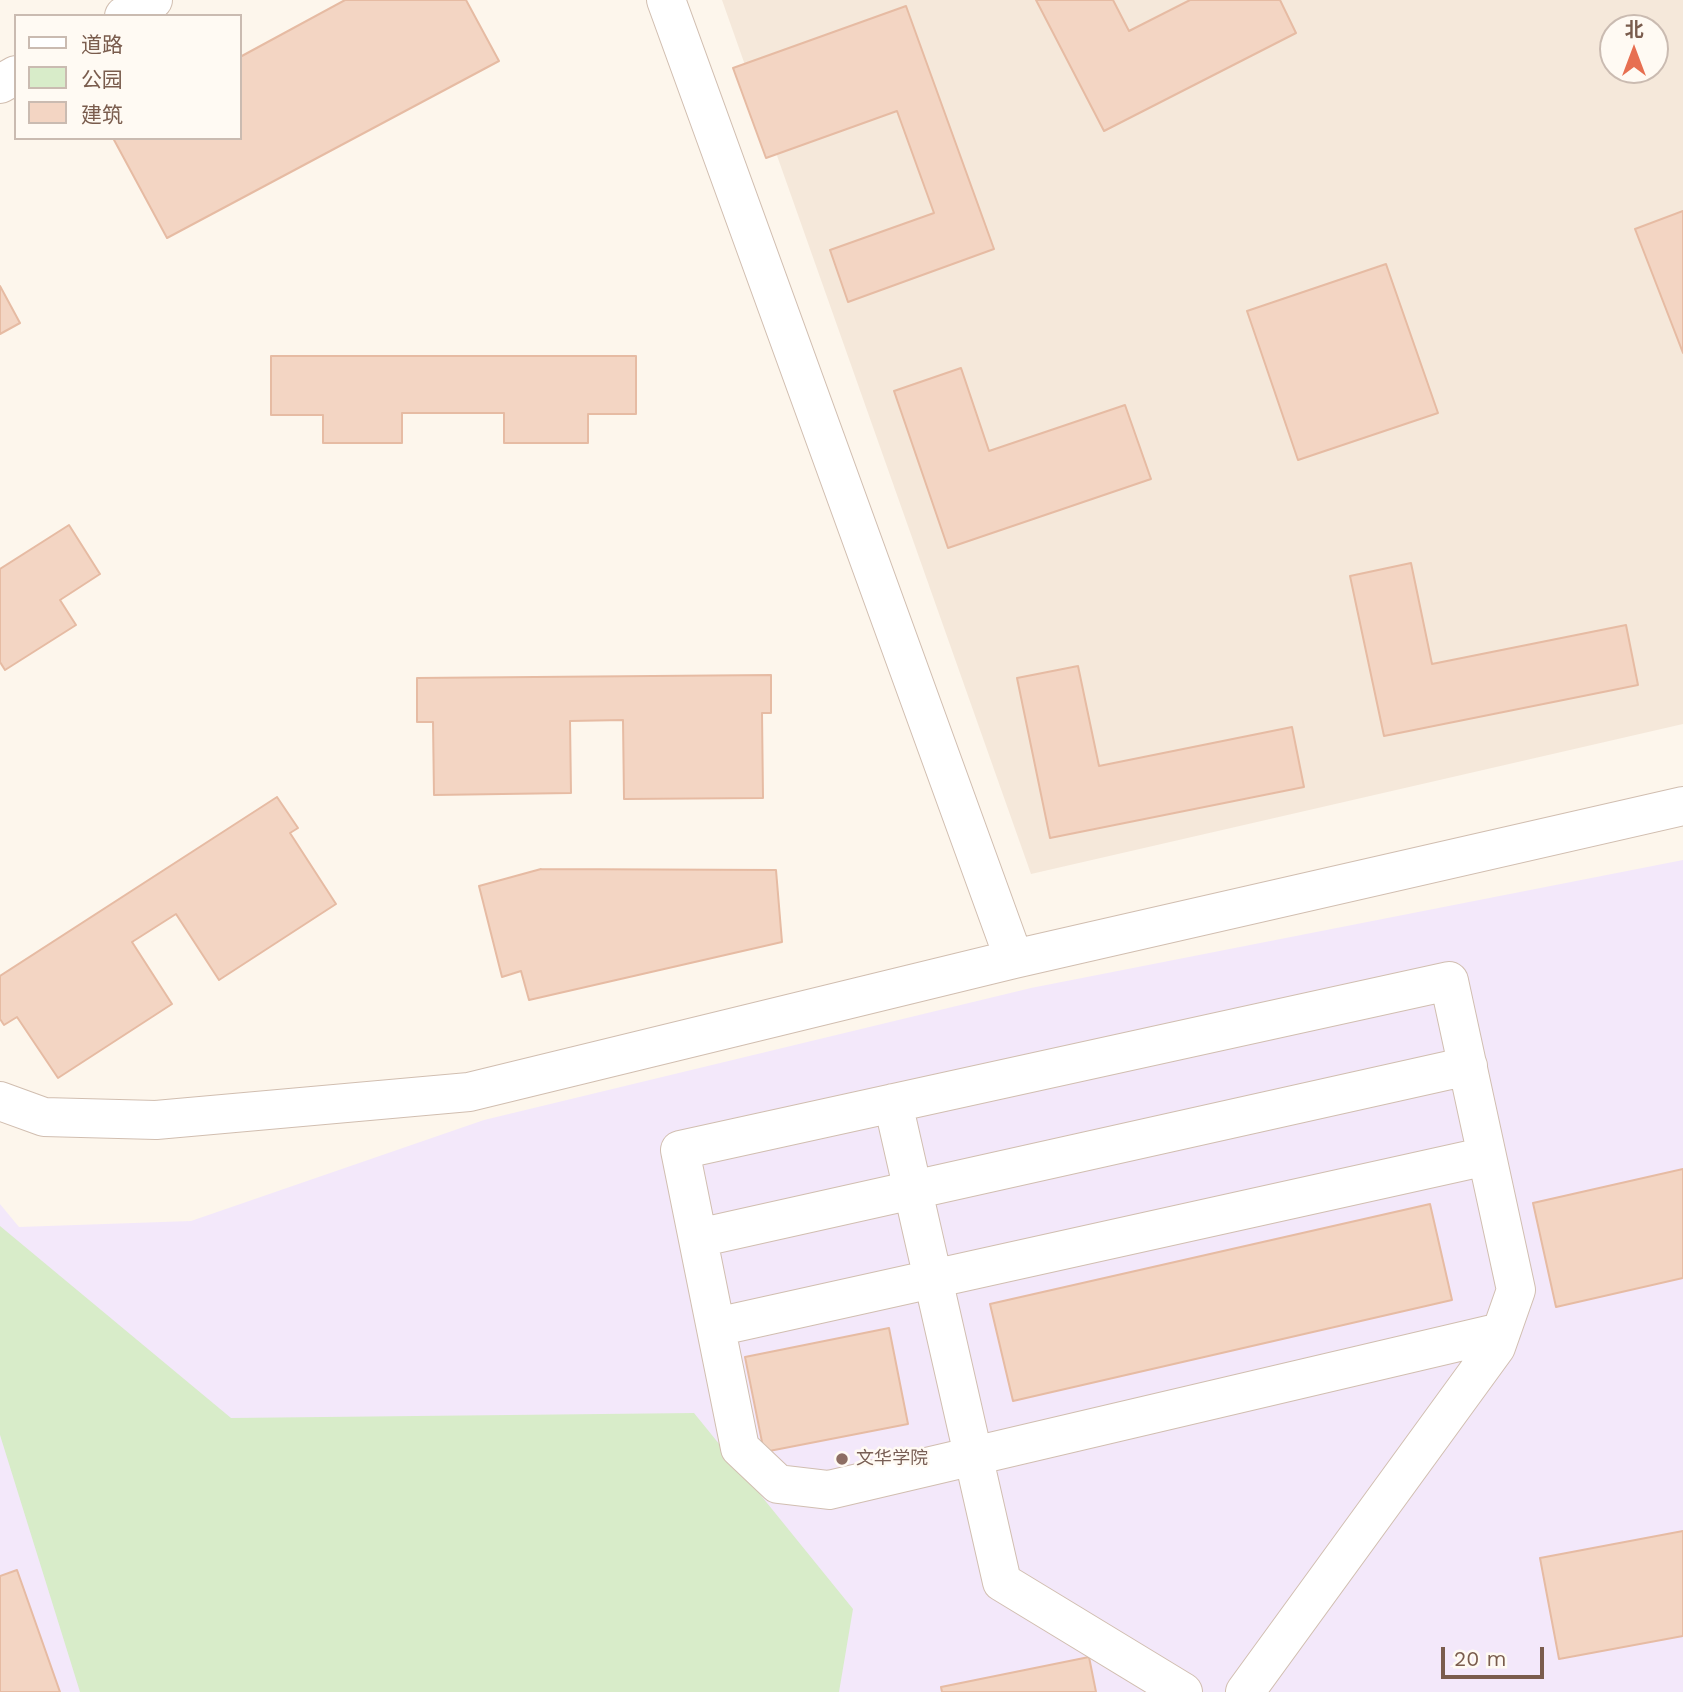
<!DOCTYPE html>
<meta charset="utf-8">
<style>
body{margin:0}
#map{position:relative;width:1683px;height:1692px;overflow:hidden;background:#fdf6ec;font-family:"Work Sans","Noto Sans SC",sans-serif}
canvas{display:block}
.legend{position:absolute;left:14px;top:14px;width:228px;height:126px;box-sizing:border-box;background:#fffaf3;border:2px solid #cabbb1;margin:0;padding:9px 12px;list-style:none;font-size:21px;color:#7a5c4d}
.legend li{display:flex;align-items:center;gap:14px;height:35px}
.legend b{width:35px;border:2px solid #cabbb1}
.north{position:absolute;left:1599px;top:14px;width:70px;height:70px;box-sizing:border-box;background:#fffaf3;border:2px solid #cabbb1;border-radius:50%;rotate:0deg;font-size:19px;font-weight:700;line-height:28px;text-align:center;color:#7a5c4d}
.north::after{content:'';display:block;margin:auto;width:24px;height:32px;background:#e76f51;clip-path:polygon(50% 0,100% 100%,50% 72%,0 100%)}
.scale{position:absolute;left:1441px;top:1647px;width:103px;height:32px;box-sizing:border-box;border:4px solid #7a5c4d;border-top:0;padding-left:9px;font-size:21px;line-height:24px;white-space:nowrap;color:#7a5c4d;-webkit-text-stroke:5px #fffaf3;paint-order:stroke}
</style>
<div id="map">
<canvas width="1683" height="1692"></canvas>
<ul class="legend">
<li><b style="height:9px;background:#fff"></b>道路</li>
<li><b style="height:19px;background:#d8ecc9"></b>公园</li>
<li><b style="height:19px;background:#f3d5c3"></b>建筑</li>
</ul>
<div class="north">北</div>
<div class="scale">20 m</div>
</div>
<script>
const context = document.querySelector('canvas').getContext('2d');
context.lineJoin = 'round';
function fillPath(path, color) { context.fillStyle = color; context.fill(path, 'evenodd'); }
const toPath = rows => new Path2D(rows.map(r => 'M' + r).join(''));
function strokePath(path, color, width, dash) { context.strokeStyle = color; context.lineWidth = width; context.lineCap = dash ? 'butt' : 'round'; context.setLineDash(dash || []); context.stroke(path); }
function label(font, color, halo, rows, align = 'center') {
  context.font = font + ' "Work Sans","Noto Sans SC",sans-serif'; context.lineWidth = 5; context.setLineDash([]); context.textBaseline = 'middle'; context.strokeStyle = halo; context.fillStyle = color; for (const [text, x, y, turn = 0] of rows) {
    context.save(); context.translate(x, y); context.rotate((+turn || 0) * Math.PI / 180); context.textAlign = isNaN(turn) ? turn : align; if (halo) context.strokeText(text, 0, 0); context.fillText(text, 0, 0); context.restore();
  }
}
fillPath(toPath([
 [722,0,1683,0,1683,724,1031,874],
 [1613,28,1655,28,1655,70,1613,70]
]), '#f5e8da');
fillPath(toPath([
 [1683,860,1683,1692,0,1692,0,1204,19,1227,191,1221,484,1120,1031,988]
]), '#f3e8fa');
fillPath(toPath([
 [0,1226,231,1418,694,1413,853,1609,839,1692,80,1692,0,1435]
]), '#d8ecc9');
const building = toPath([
 [345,0,466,0,499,61,167,238,113,138,240,138,240,57,345,0],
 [1036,0,1113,0,1129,31,1190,0,1280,0,1296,33,1104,131,1036,0],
 [906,6,994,249,848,302,830,250,934,213,897,111,766,158,733,68,906,6],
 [1683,211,1683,353,1635,229,1683,211],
 [1386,264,1438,413,1298,460,1247,311,1386,264],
 [0,286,20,323,0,334,0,286],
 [271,356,636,356,636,414,588,414,588,443,504,443,504,413,402,413,402,443,323,443,323,415,271,415,271,356],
 [961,368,989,451,1125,405,1151,479,948,548,894,391,961,368],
 [69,525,100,574,60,600,76,625,5,670,0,662,0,569,69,525],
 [1411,563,1432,664,1626,625,1638,685,1384,736,1350,576,1411,563],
 [1078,666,1099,766,1292,727,1304,787,1050,838,1017,678,1078,666],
 [771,675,771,713,762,713,763,798,624,799,623,720,570,721,571,793,434,795,433,722,417,722,417,678,771,675],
 [277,797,298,828,290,833,336,904,219,980,176,914,132,942,172,1004,58,1078,17,1017,4,1025,0,1019,0,976,277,797],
 [541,869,776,870,782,942,529,1000,521,971,502,977,479,886,541,869],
 [1683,1169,1683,1278,1556,1307,1533,1203,1683,1169],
 [1430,1204,1452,1300,1013,1401,990,1304,1430,1204],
 [889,1328,908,1424,764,1452,745,1357,889,1328],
 [1683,1531,1683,1636,1559,1659,1540,1558,1683,1531],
 [17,1570,60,1692,0,1692,0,1576,17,1570],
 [1089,1657,1096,1692,942,1692,941,1687,1089,1657]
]);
fillPath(building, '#f3d5c3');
strokePath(building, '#e6bba3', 2);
const minor = toPath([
 [666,0,1014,959],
 [124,16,153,0],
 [0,84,16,75],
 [0,1101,44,1117,156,1120,469,1092,1014,959,1683,806],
 [893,1103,1002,1582,1183,1692],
 [698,1238,1468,1066],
 [716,1327,1487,1156],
 [1245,1692,1496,1347,1516,1290,1449,981,680,1150,740,1448,778,1484,829,1490,1501,1332]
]);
strokePath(minor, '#d1beb0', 40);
strokePath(minor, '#fff', 38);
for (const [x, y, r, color] of [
 [842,1459,7,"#8d6e63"]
]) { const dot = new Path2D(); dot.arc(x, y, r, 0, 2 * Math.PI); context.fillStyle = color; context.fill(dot); strokePath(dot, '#fffaf3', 2.5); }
label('18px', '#785e54', '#fffaf3', [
 ["文华学院",856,1459]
], 'left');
</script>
